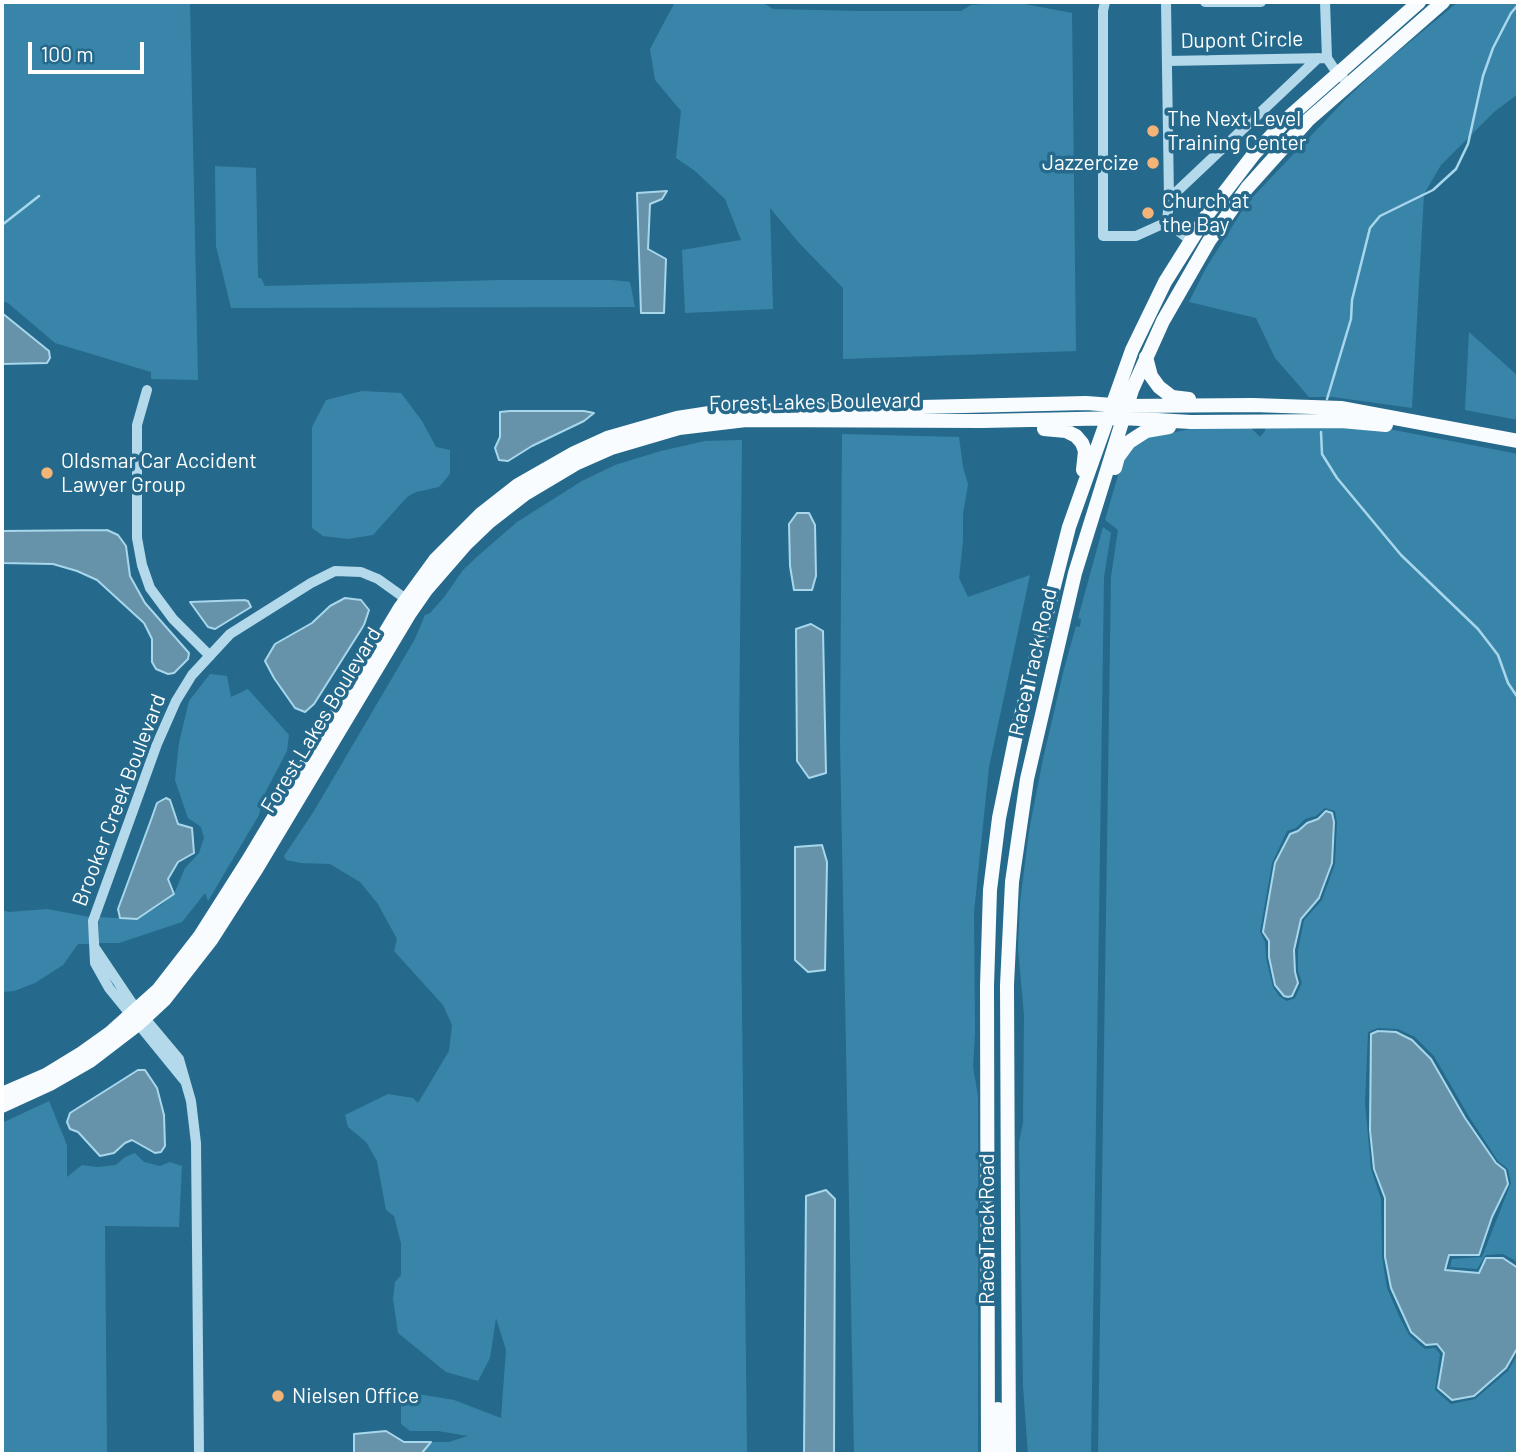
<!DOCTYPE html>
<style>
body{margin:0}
#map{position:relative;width:1520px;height:1456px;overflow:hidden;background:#256a8c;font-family:Barlow,sans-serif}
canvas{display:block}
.frame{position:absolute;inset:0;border:4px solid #fff;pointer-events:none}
.scale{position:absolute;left:28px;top:42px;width:116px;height:32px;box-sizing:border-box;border:4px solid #fff;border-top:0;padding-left:9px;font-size:21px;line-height:24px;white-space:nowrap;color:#fff;-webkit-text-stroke:5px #256a8c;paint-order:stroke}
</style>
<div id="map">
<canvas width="1520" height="1456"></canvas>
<div class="frame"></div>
<div class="scale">100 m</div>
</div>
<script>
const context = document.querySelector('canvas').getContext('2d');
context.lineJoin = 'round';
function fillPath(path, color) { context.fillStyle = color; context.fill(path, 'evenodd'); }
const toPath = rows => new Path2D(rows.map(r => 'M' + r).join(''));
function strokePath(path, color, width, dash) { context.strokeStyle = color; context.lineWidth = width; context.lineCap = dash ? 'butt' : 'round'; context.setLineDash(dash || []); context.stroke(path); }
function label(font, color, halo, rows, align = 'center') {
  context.font = font + ' Barlow,sans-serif'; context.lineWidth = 7; context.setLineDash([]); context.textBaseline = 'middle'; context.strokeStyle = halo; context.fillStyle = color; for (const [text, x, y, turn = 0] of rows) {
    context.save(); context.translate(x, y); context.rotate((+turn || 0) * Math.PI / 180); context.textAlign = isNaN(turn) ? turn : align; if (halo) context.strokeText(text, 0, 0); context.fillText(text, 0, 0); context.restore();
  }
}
fillPath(toPath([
 [2,2,190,2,198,380,151,379,151,372,55,343,8,303,2,301],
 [675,2,762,2,773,9,858,11,961,11,971,5,1014,2,1072,13,1076,351,843,359,843,288,800,244,770,208,773,309,685,313,682,250,741,240,725,199,695,171,676,158,681,111,655,80,650,49],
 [1458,2,1518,2,1518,94,1494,112,1441,165,1424,194,1412,408,1333,397,1309,397,1275,358,1256,318,1189,302,1206,268,1247,203,1345,100,1382,65],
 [215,166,256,168,258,278,261,278,265,286,502,280,612,280,630,282,635,307,231,308,216,246],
 [1469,332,1518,376,1518,420,1465,410],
 [362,391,401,393,422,421,436,447,450,450,450,474,439,487,416,492,407,497,373,535,348,539,323,536,312,528,312,427,326,400],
 [1285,426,1389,429,1518,454,1518,1262,1503,1254,1486,1255,1477,1269,1450,1267,1452,1259,1482,1257,1511,1183,1508,1169,1498,1161,1468,1115,1434,1056,1415,1037,1398,1029,1378,1028,1368,1032,1365,1103,1371,1169,1381,1199,1382,1257,1387,1288,1399,1316,1409,1335,1421,1346,1425,1349,1435,1348,1440,1354,1435,1390,1451,1404,1475,1399,1508,1371,1518,1354,1518,1454,1098,1454,1111,577,1118,530,1105,520,1123,458,1141,439,1195,428,1250,427,1260,437,1265,431,1265,427],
 [1325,808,1335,811,1337,822,1335,864,1322,900,1304,920,1298,950,1298,971,1302,983,1295,998,1287,1001,1279,996,1273,987,1266,958,1265,942,1260,932,1272,863,1287,831,1296,828,1305,819,1316,816],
 [842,434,959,437,963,467,968,484,963,514,963,541,959,578,968,597,1030,575,989,767,974,912,975,1032,973,1067,978,1096,978,1454,854,1454,840,744],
 [742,440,739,742,747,1454,421,1454,431,1442,449,1442,468,1436,438,1431,410,1431,401,1424,401,1400,412,1393,454,1400,501,1418,506,1350,496,1318,490,1358,478,1381,446,1372,398,1333,393,1299,395,1282,401,1275,401,1243,394,1216,386,1210,377,1161,366,1142,348,1127,345,1115,388,1094,413,1098,418,1103,449,1051,452,1025,443,1005,394,951,397,939,378,904,360,882,330,864,301,863,286,860,284,856,314,811,415,639,425,615,430,613,445,596,463,570,479,555,517,522,582,481,615,465,661,451,705,441],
 [1103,527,1111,533,1104,577,1091,1454,1028,1454,1023,1386,1019,1142,1023,1123,1024,1015,1018,948,1020,903,1029,831,1043,759,1064,669,1076,626,1080,627,1081,619,1078,618],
 [210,674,227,676,231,697,248,689,289,735,287,751,265,793,259,815,208,901,205,893,182,922,119,943,99,943,99,917,137,919,161,905,174,894,185,868,199,853,204,838,201,827,188,818,175,780,179,743,189,701],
 [47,909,90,917,91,944,78,944,63,965,35,983,14,991,2,992,2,910,9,912],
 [49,1101,67,1145,67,1177,82,1165,97,1167,116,1165,125,1157,135,1153,144,1162,160,1166,170,1162,182,1166,179,1227,105,1226,107,1454,2,1454,2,1123]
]), '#3985a9');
const water = toPath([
 [667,191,662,199,650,204,648,249,666,259,664,313,641,313,637,193,667,191],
 [2,313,49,351,50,358,47,363,2,364,2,313],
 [510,411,584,411,594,413,584,421,532,446,508,461,499,460,495,448,500,437,500,412,510,411],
 [797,513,809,513,815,525,816,576,812,590,794,590,790,566,789,524,797,513],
 [107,530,118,535,126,546,130,576,145,603,189,653,188,659,174,673,168,674,156,669,152,662,152,639,144,623,97,580,77,571,53,564,2,563,2,531,107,530],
 [345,598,361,600,369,610,364,625,314,704,305,712,295,708,274,678,265,661,275,644,312,623,330,606,345,598],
 [244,600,248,601,251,607,215,629,208,627,190,602,244,600],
 [811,624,823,631,826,773,809,778,797,761,796,629,811,624],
 [166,798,170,800,178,824,192,828,194,853,178,862,168,879,174,894,137,919,120,918,118,909,151,820,157,803,166,798],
 [1326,811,1332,813,1334,822,1332,863,1319,898,1301,919,1294,950,1295,972,1298,983,1292,996,1288,997,1284,996,1275,985,1269,957,1269,941,1263,932,1275,863,1290,834,1298,831,1307,823,1318,819,1326,811],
 [822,845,827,862,825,970,808,972,795,960,795,847,822,845],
 [1378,1031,1396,1032,1412,1040,1431,1059,1465,1118,1496,1163,1505,1170,1508,1184,1492,1217,1479,1255,1449,1255,1445,1270,1479,1273,1486,1258,1503,1258,1518,1268,1518,1347,1506,1368,1474,1396,1452,1400,1438,1388,1444,1353,1437,1344,1426,1345,1411,1332,1391,1288,1385,1257,1385,1198,1374,1169,1370,1130,1371,1034,1378,1031],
 [138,1070,145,1070,157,1088,164,1115,165,1146,161,1152,155,1153,132,1140,125,1143,114,1153,100,1156,78,1132,70,1129,67,1122,70,1113,138,1070],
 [826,1190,835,1199,834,1454,804,1454,806,1196,826,1190],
 [386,1431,404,1442,431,1442,421,1454,354,1454,354,1434,386,1431]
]);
fillPath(water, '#6693aa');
strokePath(water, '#a8d7eb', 2);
strokePath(toPath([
 [2,225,39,196],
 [1327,399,1351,319,1352,300,1370,228,1380,216,1433,190,1456,169,1468,144,1483,76,1493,48,1511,13,1518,5],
 [1321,432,1322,454,1337,478,1401,555,1478,629,1498,655,1508,683,1518,698]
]), '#a8d7eb', 2.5);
strokePath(toPath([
 [1105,2,1103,11,1103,236,1136,236,1167,222,1190,240],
 [1166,2,1169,199,1167,222],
 [1205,2,1261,2],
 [1325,2,1327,58,1337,73,1349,83],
 [1167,61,1327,58],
 [1169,199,1318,58],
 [147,390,137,425,137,538,142,565,150,588,173,619,210,656],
 [95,948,132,1003,179,1059,191,1101,196,1143,199,1454],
 [184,1080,109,988,95,963,93,921,157,744,176,701,192,675,230,634,311,583,335,571,361,572,378,579,406,599]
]), '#b4d9ea', 10);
strokePath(toPath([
 [1146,357,1151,376,1159,387,1172,397,1189,399],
 [1044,429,1066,431,1076,436,1082,443,1085,451,1083,470],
 [1115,468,1118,457,1129,442,1146,431,1169,427],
 [2,1094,46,1075,82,1053,110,1033,158,990,200,936,247,862,400,608,435,560,481,514,518,485,574,453,607,438,677,418,716,412,1086,403,1126,406,1253,405,1341,408,1518,441],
 [2,1106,50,1084,90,1061,137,1025,165,999,211,940,257,868,410,613,426,590,466,544,489,522,525,494,577,463,611,448,679,428,746,420,982,421,1123,418,1191,422,1341,421,1386,425],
 [998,1409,999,1454],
 [988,1454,987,986,990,890,999,818,1016,735,1069,527,1132,350,1165,282,1207,215,1254,154,1289,117,1419,2],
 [1009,1454,1007,985,1012,882,1027,779,1075,573,1132,390,1163,321,1209,241,1247,188,1308,120,1443,2]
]), '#f8fcfe', 14);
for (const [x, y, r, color] of [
 [1153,131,7,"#f4b478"],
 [1153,163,7,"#f4b478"],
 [1148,213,7,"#f4b478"],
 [47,473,7,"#f4b478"],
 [278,1396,7,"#f4b478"]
]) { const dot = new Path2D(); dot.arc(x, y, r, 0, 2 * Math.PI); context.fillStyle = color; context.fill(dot); strokePath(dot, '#256a8c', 2.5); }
label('21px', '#fff', '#256a8c', [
 ["Dupont Circle",1242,40,-1],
 ["Forest Lakes Boulevard",815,402,-1],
 ["Race Track Road",1033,662,-77],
 ["Forest Lakes Boulevard",321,720,-59],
 ["Brooker Creek Boulevard",119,800,-69],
 ["Race Track Road",987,1229,-90]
]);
label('21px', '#fff', '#256a8c', [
 ["The Next Level",1167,119],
 ["Training Center",1167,143],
 ["Jazzercize",1139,163,"right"],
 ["Church at",1162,201],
 ["the Bay",1162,225],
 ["Oldsmar Car Accident",61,461],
 ["Lawyer Group",61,485],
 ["Nielsen Office",292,1396]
], 'left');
</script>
